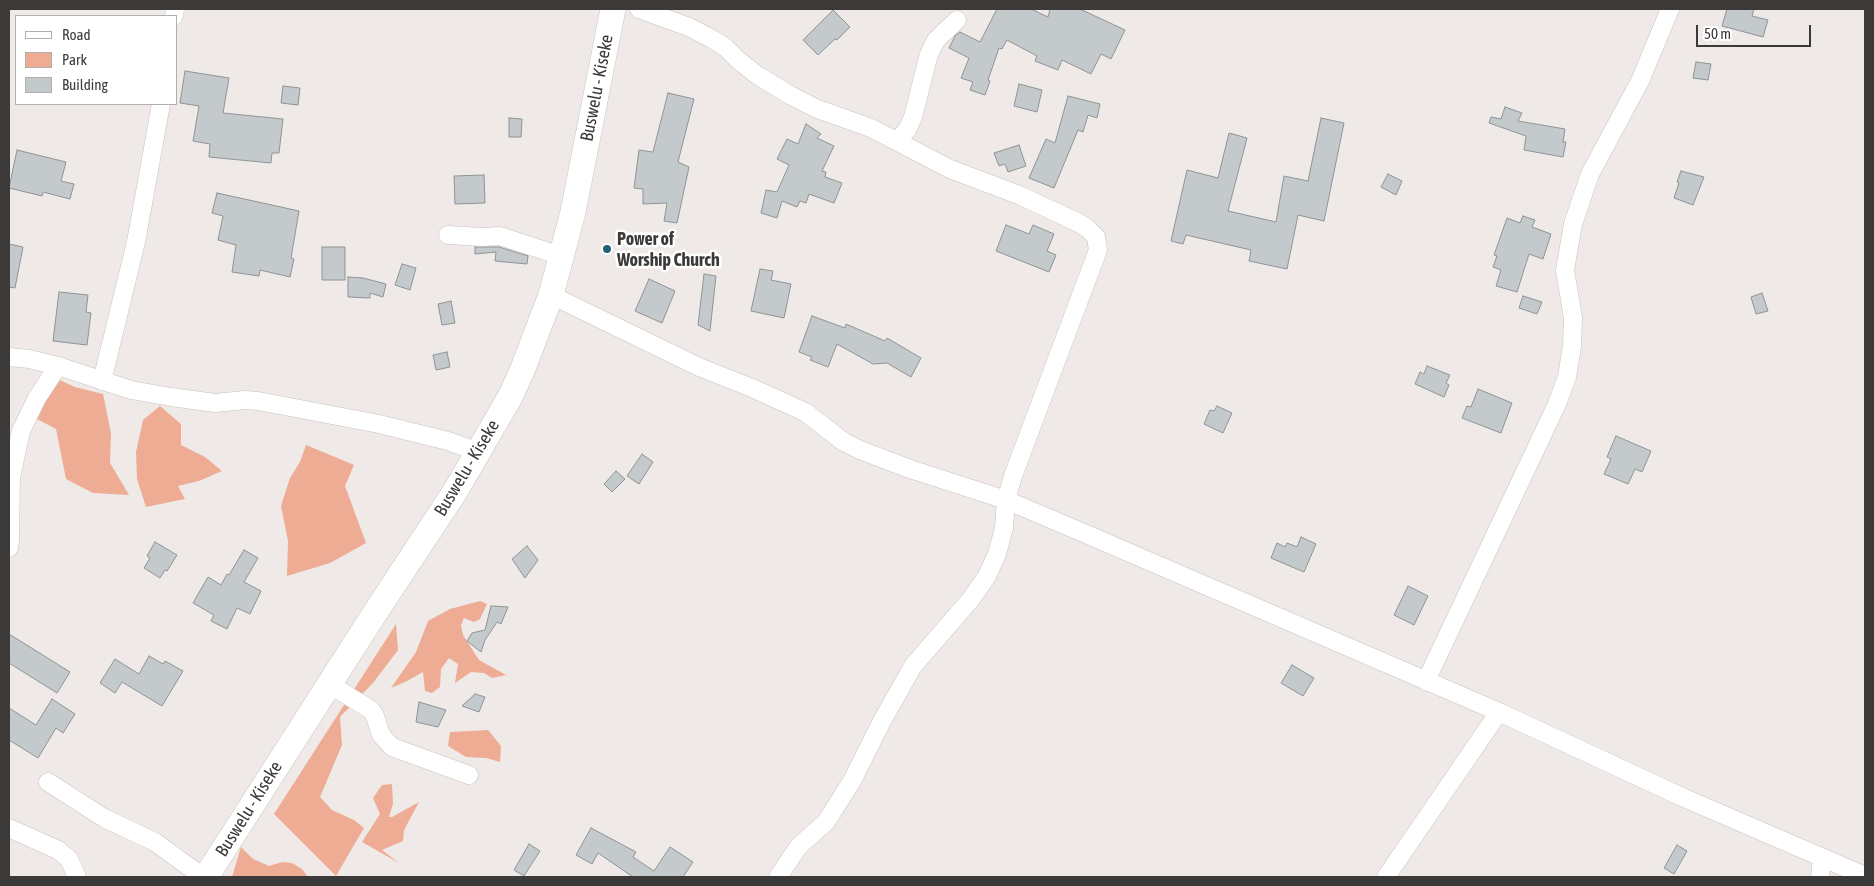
<!DOCTYPE html>
<style>
body{margin:0}
#map{position:relative;width:1874px;height:886px;overflow:hidden;background:#efeae8;font-family:"Asap Condensed",sans-serif}
canvas{display:block}
.frame{position:absolute;inset:0;border:10px solid #3c3a39;pointer-events:none}
.legend{position:absolute;left:15px;top:15px;width:162px;height:90px;box-sizing:border-box;background:#fff;border:1px solid #b1b0b0;margin:0;padding:6px 9px;list-style:none;font-size:15px;color:#3c3a39}
.legend li{display:flex;align-items:center;gap:10px;height:25px}
.legend b{width:25px;border:1px solid #b1b0b0}
.scale{position:absolute;left:1696px;top:25px;width:115px;height:22px;box-sizing:border-box;border:2px solid #3c3a39;border-top:0;padding-left:6px;font-size:15px;line-height:18px;white-space:nowrap;color:#3c3a39;-webkit-text-stroke:4px #fff;paint-order:stroke}
</style>
<div id="map">
<canvas width="1874" height="886"></canvas>
<div class="frame"></div>
<ul class="legend">
<li><b style="height:6px;background:#fff"></b>Road</li>
<li><b style="height:14px;background:#edac93"></b>Park</li>
<li><b style="height:14px;background:#c4c9cb"></b>Building</li>
</ul>
<div class="scale">50 m</div>
</div>
<script>
const context = document.querySelector('canvas').getContext('2d');
context.lineJoin = 'round';
function fillPath(path, color) { context.fillStyle = color; context.fill(path, 'evenodd'); }
const toPath = rows => new Path2D(rows.map(r => 'M' + r).join(''));
function strokePath(path, color, width, dash) { context.strokeStyle = color; context.lineWidth = width; context.lineCap = dash ? 'butt' : 'round'; context.setLineDash(dash || []); context.stroke(path); }
function label(font, color, halo, rows, align = 'center') {
  context.font = font + ' "Asap Condensed",sans-serif'; context.lineWidth = 5; context.setLineDash([]); context.textBaseline = 'middle'; context.strokeStyle = halo; context.fillStyle = color; for (const [text, x, y, turn = 0] of rows) {
    context.save(); context.translate(x, y); context.rotate((+turn || 0) * Math.PI / 180); context.textAlign = isNaN(turn) ? turn : align; if (halo) context.strokeText(text, 0, 0); context.fillText(text, 0, 0); context.restore();
  }
}
fillPath(toPath([
 [55,378,75,387,103,394,111,433,110,463,129,495,93,493,66,479,56,429,35,418],
 [160,406,181,424,181,445,205,457,222,471,199,481,178,486,185,499,146,507,137,479,136,452,143,420],
 [306,445,354,465,345,486,366,543,330,563,287,576,288,541,281,506,290,478,300,462],
 [480,601,487,604,480,619,474,622,464,618,461,625,463,635,479,660,506,675,492,678,484,673,471,672,455,683,458,664,449,658,441,669,440,687,432,693,425,691,423,672,407,681,391,688,416,652,428,621,450,609],
 [396,624,398,650,373,683,340,717,342,745,320,797,332,810,354,820,364,828,336,876,274,814],
 [488,730,501,746,500,762,486,758,466,757,448,746,450,732],
 [392,784,393,804,389,817,392,817,419,802,404,830,403,841,382,850,399,863,362,842,380,814,373,798,382,785],
 [241,847,253,859,269,866,282,862,292,863,302,869,308,877,232,877]
]), '#edac93');
const building = toPath([
 [997,9,1031,9,1048,17,1050,9,1080,9,1125,30,1111,59,1101,54,1091,74,1062,60,1058,70,1035,61,1037,56,1007,40,1002,49,999,48,988,80,990,81,985,95,970,90,973,82,961,78,969,58,949,48,955,36,960,32,980,42,997,9],
 [1727,9,1754,9,1752,16,1768,20,1763,37,1722,26,1727,9],
 [833,10,850,27,837,40,835,39,818,55,803,40,833,10],
 [1696,62,1711,64,1708,80,1693,78,1696,62],
 [185,71,229,78,223,113,283,119,279,153,272,153,271,163,209,157,210,144,193,141,199,106,180,103,185,71],
 [1019,84,1042,90,1037,112,1014,106,1019,84],
 [283,86,300,88,298,105,281,103,283,86],
 [668,93,694,99,678,162,689,167,677,223,664,221,667,203,643,204,643,189,634,188,639,150,653,152,668,93],
 [1068,96,1100,104,1097,118,1088,115,1083,132,1078,130,1054,188,1029,178,1046,139,1055,143,1068,96],
 [1505,107,1522,113,1518,121,1565,129,1563,142,1566,142,1563,157,1524,150,1526,136,1489,123,1491,117,1501,119,1505,107],
 [509,118,522,119,521,137,509,137,509,118],
 [1321,118,1344,123,1324,221,1298,215,1287,269,1249,261,1251,250,1186,235,1183,244,1171,241,1187,170,1218,178,1229,133,1247,138,1228,211,1276,222,1284,176,1308,181,1321,118],
 [806,124,821,134,817,138,834,146,822,171,826,172,825,177,842,183,834,203,809,194,806,203,800,201,797,207,782,201,777,218,761,213,766,190,777,192,789,165,777,159,787,139,798,144,806,124],
 [1019,145,1026,166,1008,172,1005,164,999,166,994,153,1019,145],
 [17,150,66,162,61,181,74,184,70,199,43,192,42,196,9,188,17,150],
 [1681,171,1704,177,1693,205,1674,198,1679,183,1677,182,1681,171],
 [1388,174,1402,181,1396,195,1381,187,1388,174],
 [484,175,485,203,455,204,454,176,484,175],
 [217,193,299,211,291,258,294,259,290,277,260,270,259,276,232,272,236,245,218,240,223,216,212,213,217,193],
 [1523,216,1535,220,1532,227,1551,234,1543,259,1529,254,1517,292,1496,286,1501,270,1493,267,1497,256,1494,255,1507,218,1520,223,1523,216],
 [1006,225,1029,234,1033,225,1054,234,1047,251,1056,255,1049,272,996,251,1006,225],
 [9,244,23,247,15,288,9,287,9,244],
 [322,247,345,247,345,280,322,280,322,247],
 [475,247,499,247,528,256,527,264,495,261,496,252,475,254,475,247],
 [402,264,416,268,410,290,395,285,402,264],
 [760,269,773,271,771,280,791,284,784,318,751,311,760,269],
 [704,274,716,276,710,331,698,325,704,274],
 [348,277,363,278,386,284,383,297,370,293,370,298,348,297,348,277],
 [649,279,675,291,662,323,635,311,649,279],
 [59,292,88,295,86,312,91,313,87,345,53,341,59,292],
 [1762,293,1768,311,1756,314,1751,297,1762,293],
 [1523,296,1542,302,1537,314,1519,308,1523,296],
 [451,301,455,323,442,325,438,304,451,301],
 [812,316,845,328,846,324,885,341,887,338,921,358,911,377,887,363,873,364,837,344,828,367,810,360,812,357,799,352,812,316],
 [447,352,450,367,436,370,433,355,447,352],
 [1427,366,1450,375,1446,383,1449,385,1444,397,1415,384,1420,372,1424,374,1427,366],
 [1478,389,1512,403,1501,433,1462,418,1467,406,1471,407,1478,389],
 [1217,406,1232,413,1223,433,1204,424,1210,410,1214,411,1217,406],
 [1616,436,1651,451,1642,472,1635,469,1628,484,1604,474,1611,459,1607,457,1616,436],
 [642,454,653,462,639,484,627,476,642,454],
 [616,471,625,479,612,492,604,484,616,471],
 [1301,537,1316,544,1304,572,1271,558,1277,543,1285,547,1287,543,1297,547,1301,537],
 [155,542,177,555,167,571,165,570,160,578,144,568,150,558,147,556,155,542],
 [527,546,538,560,525,578,512,559,527,546],
 [244,550,258,558,244,582,261,591,250,614,237,608,227,629,211,621,214,615,193,603,208,577,221,585,227,574,229,575,244,550],
 [1408,586,1428,596,1414,625,1394,615,1408,586],
 [491,606,508,607,501,624,497,622,485,640,481,652,467,641,472,633,485,630,491,606],
 [9,634,70,672,57,693,9,663,9,634],
 [149,656,163,664,165,661,183,671,162,706,122,682,115,693,100,683,115,659,139,674,149,656],
 [1292,665,1314,678,1303,696,1281,683,1292,665],
 [475,694,485,697,479,712,462,706,475,694],
 [52,699,75,714,63,733,56,728,38,758,9,740,9,708,36,725,52,699],
 [419,702,446,710,438,727,416,722,419,702],
 [591,828,636,852,633,857,654,871,670,847,693,862,683,877,633,877,598,853,592,864,576,855,591,828],
 [529,844,540,851,524,876,514,870,529,844],
 [1677,845,1687,851,1674,874,1664,868,1677,845]
]);
fillPath(building, '#c4c9cb');
strokePath(building, '#8e9395', 1);
const street = toPath([
 [639,9,689,27,712,39,725,47,738,60,757,75,790,95,815,108,871,128,950,169,1019,195,1079,223,1087,228,1096,237,1098,250,1013,476,1006,500,1004,528,997,554,987,576,971,599,913,666,882,721,852,781,826,822,799,846,778,877],
 [174,16,175,9],
 [897,141,907,130,913,117,929,54,936,40,957,20],
 [448,235,482,237,500,236,561,256],
 [551,295,699,367,752,388,805,412,844,442,860,450,910,469,1006,500,1086,534,1499,712,1682,797,1865,876],
 [9,357,29,359,58,366,131,390,171,397,215,403,245,400,258,401,379,424,448,441,478,452],
 [102,381,136,242,161,104],
 [9,548,10,540,11,477,21,431,37,398,58,366],
 [1426,681,1557,404,1567,377,1572,346,1573,318,1565,270,1573,224,1590,174,1640,81,1670,9],
 [329,684,371,710,375,716,381,735,392,747,469,775],
 [48,782,104,818,155,842,203,877],
 [9,828,58,850,69,859,77,877],
 [1386,877,1499,712],
 [1820,877,1822,858]
]);
const secondary = toPath([
 [206,877,373,616,456,490,510,397,522,371,551,295,573,212,613,9]
]);
strokePath(street, '#c8c2c0', 19);
strokePath(secondary, '#c8c2c0', 26);
strokePath(street, '#fff', 18);
strokePath(secondary, '#fff', 25);
for (const [x, y, r, color] of [
 [607,249,5,"#246078"]
]) { const dot = new Path2D(); dot.arc(x, y, r, 0, 2 * Math.PI); context.fillStyle = color; context.fill(dot); strokePath(dot, '#fff', 2); }
label('18px', '#3c3a39', '#fff', [
 ["Buswelu - Kiseke",597,88,-79],
 ["Buswelu - Kiseke",467,468,-59],
 ["Buswelu - Kiseke",249,809,-58]
]);
label('bold 18px', '#3c3a39', '#fff', [
 ["Power of",617,239],
 ["Worship Church",617,260]
], 'left');
</script>
